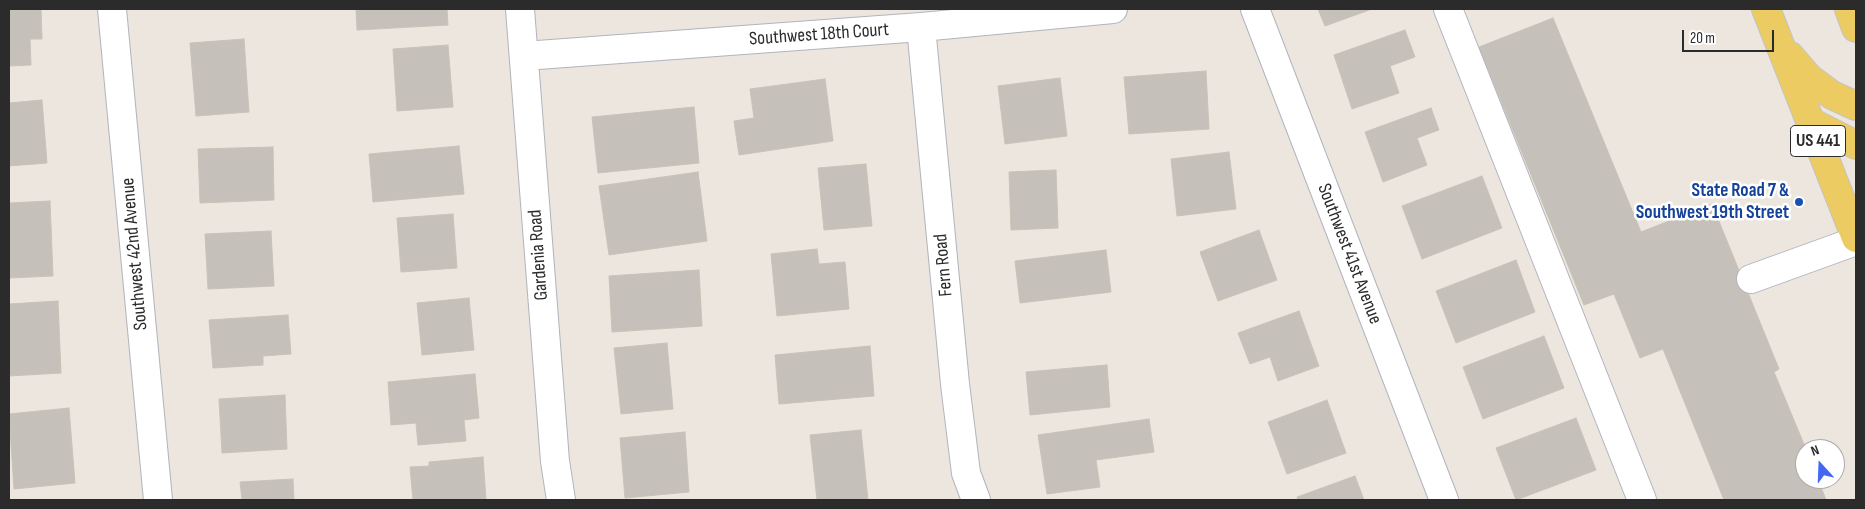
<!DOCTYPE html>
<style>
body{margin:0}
#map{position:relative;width:1865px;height:509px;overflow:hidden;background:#ece6de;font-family:"Sofia Sans Condensed",sans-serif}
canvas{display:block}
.frame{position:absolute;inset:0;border:10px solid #2b2b2b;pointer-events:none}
.north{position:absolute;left:1795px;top:439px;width:50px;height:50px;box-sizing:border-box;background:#fff;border:1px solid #aaa;border-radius:50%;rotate:340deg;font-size:14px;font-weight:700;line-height:20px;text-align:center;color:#2b2b2b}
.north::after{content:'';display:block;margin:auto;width:18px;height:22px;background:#4366f4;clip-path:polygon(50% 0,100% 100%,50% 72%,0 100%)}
.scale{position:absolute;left:1682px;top:30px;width:92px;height:22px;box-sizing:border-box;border:2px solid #2b2b2b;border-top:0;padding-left:6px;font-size:15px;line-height:18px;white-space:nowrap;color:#2b2b2b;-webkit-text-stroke:4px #fff;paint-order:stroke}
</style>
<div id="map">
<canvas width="1865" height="509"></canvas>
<div class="frame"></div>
<div class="north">N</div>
<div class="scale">20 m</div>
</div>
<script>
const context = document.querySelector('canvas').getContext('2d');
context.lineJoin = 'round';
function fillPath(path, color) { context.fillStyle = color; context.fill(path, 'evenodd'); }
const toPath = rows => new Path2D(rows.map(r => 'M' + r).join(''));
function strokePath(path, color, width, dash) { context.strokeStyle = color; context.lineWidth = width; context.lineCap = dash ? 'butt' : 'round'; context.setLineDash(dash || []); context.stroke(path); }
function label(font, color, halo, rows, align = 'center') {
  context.font = font + ' "Sofia Sans Condensed",sans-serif'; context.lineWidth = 5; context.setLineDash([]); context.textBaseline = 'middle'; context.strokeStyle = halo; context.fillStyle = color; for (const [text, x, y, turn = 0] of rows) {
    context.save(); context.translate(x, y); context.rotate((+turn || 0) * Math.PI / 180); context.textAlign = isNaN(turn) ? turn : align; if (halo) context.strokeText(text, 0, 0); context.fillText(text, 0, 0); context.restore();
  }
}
const building = toPath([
 [9,9,41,9,42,39,30,39,31,65,9,66,9,9],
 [356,9,447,9,448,25,357,30,356,9],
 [1318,9,1372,9,1325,26,1318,9],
 [1553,18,1641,232,1712,204,1779,369,1774,372,1806,449,1805,479,1818,479,1826,500,1724,500,1663,349,1640,358,1614,294,1584,305,1479,47,1553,18],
 [1405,30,1415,57,1390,66,1399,93,1352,109,1334,55,1405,30],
 [244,39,249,112,196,116,190,43,244,39],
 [448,45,453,107,397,111,393,49,448,45],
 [1206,71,1209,129,1129,134,1124,77,1206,71],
 [1060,78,1067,136,1005,144,998,86,1060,78],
 [825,79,833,141,739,155,734,121,754,118,750,89,825,79],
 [42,100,47,163,9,166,9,103,42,100],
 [694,107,699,163,598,173,592,117,694,107],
 [1431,108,1439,130,1417,138,1427,165,1383,182,1365,132,1431,108],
 [459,146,464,194,373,202,369,154,459,146],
 [273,147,274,200,200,203,198,149,273,147],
 [1229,152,1236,209,1177,216,1171,159,1229,152],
 [866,164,872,226,824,230,818,168,866,164],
 [1056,170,1058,228,1011,230,1009,172,1056,170],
 [698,172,707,241,609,255,599,186,698,172],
 [1482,176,1502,228,1422,259,1402,206,1482,176],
 [50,201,53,276,9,278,9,203,50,201],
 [453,214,457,268,401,272,397,218,453,214],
 [1259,230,1277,280,1218,301,1200,252,1259,230],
 [271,231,274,286,208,289,205,234,271,231],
 [817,249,819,264,845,262,849,309,777,316,771,254,817,249],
 [1106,250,1111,292,1020,303,1015,261,1106,250],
 [1516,260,1535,312,1456,343,1436,291,1516,260],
 [699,270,702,326,612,332,609,276,699,270],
 [469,298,474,350,422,355,417,303,469,298],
 [58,301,61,373,9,376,9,304,58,301],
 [1299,311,1319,366,1278,381,1270,357,1250,364,1238,333,1299,311],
 [288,315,291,354,263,356,263,365,213,368,209,320,288,315],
 [1544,336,1564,388,1483,419,1463,367,1544,336],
 [667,343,673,409,621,414,614,348,667,343],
 [870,346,874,396,779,404,775,355,870,346],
 [1107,365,1110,407,1030,415,1026,372,1107,365],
 [475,374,479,418,464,420,466,441,418,445,416,423,391,425,388,382,475,374],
 [285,395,287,449,222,453,219,399,285,395],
 [1327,400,1346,453,1287,474,1268,422,1327,400],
 [69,408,75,483,14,489,9,414,69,408],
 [1576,418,1596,470,1516,500,1496,448,1576,418],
 [1149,419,1154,452,1096,460,1100,487,1047,494,1038,435,1149,419],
 [861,430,868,500,817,500,810,435,861,430],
 [685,432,689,492,625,498,620,438,685,432],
 [483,457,486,500,413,500,410,467,429,466,429,462,483,457],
 [1355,476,1364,500,1298,500,1297,497,1355,476],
 [293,479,294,500,242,500,240,482,293,479]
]);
fillPath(building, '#c5c0b9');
strokePath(building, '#c8c2b7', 1);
const minor = toPath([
 [112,9,158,500],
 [520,9,555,461,561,500],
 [1255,9,1444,500],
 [1448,9,1642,500],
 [921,27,955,384,966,473,976,500],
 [524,56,921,27,1113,9],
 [1751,279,1856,241]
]);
const major = toPath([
 [1766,9,1856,238],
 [1849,9,1856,28],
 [1790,56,1809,78,1832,95,1856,106],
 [1811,122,1856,145]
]);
strokePath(minor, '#b1b4be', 30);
strokePath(major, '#c4c4c4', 30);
strokePath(minor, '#fff', 28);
strokePath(major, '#eccb63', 28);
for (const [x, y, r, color] of [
 [1799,202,5,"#1a4fb4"]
]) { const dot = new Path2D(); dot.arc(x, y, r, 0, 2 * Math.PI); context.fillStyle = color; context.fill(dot); strokePath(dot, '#fff', 2); }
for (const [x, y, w] of [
 [1818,141,55]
]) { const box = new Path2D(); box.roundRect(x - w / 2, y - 15.5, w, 31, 4); context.fillStyle = '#fff'; context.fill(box); strokePath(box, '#2b2b2b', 1); }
label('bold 18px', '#2b2b2b', null, [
 ["US 441",1818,141]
]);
label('19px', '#2b2b2b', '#fff', [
 ["Southwest 18th Court",819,35,-4],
 ["Southwest 42nd Avenue",135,254,-95],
 ["Southwest 41st Avenue",1349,254,69],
 ["Gardenia Road",539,255,-94],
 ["Fern Road",944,265,-95]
]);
label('bold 19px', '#164399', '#fff', [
 ["State Road 7 &",1789,191],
 ["Southwest 19th Street",1789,213]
], 'right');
</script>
